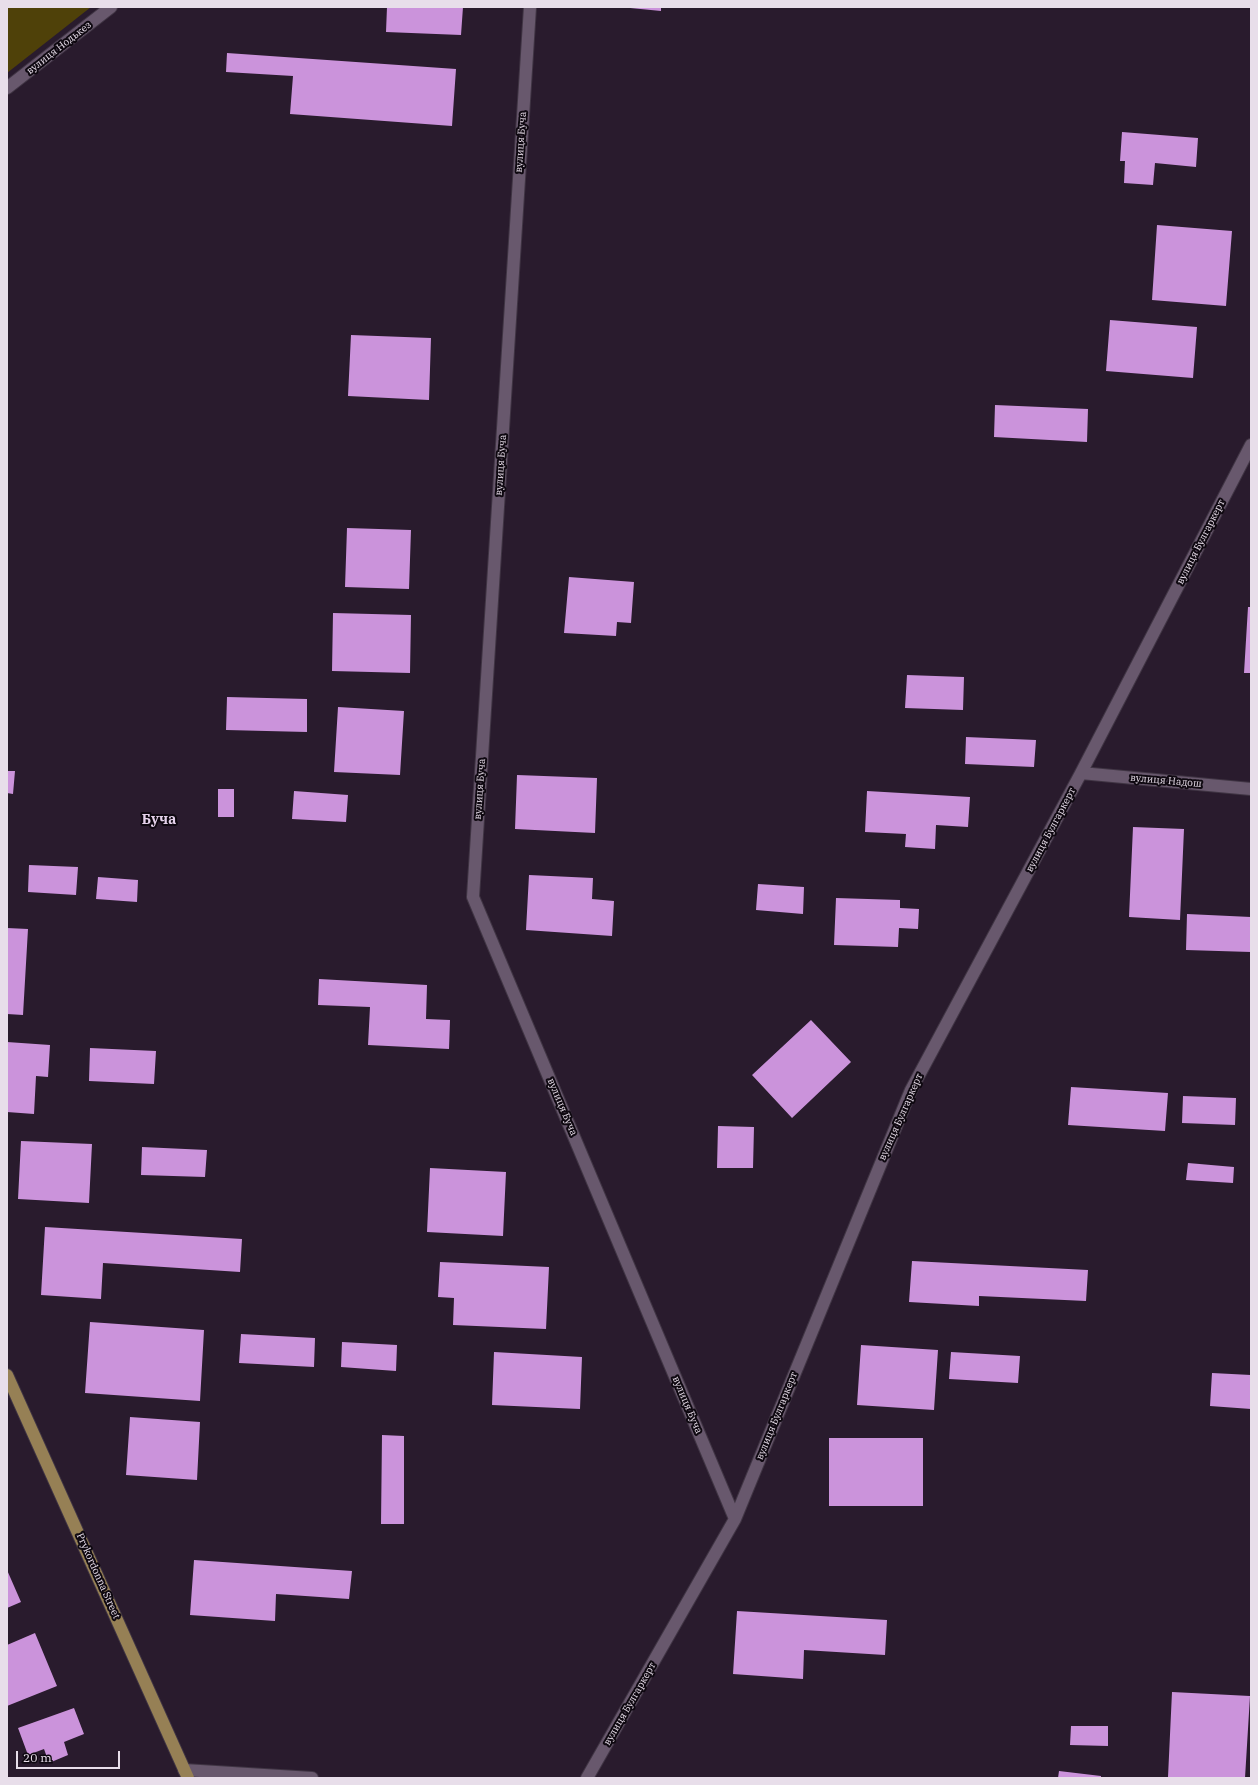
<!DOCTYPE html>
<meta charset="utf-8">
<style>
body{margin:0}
#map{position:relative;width:1258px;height:1785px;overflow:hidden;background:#291b2d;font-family:"IBM Plex Serif",serif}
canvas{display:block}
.frame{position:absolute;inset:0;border:8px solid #e8deea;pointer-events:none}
.scale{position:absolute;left:16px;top:1751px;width:104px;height:18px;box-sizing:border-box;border:2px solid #e8deea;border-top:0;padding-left:5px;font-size:12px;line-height:14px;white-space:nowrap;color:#e8deea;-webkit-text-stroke:3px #0e0810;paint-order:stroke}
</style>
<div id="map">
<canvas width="1258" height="1785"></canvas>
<div class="frame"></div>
<div class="scale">20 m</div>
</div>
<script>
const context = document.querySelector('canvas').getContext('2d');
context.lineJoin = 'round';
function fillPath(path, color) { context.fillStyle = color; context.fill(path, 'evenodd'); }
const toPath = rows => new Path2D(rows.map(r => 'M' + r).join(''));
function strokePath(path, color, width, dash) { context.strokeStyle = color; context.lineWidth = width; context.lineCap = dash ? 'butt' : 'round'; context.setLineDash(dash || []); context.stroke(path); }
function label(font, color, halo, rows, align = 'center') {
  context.font = font + ' "IBM Plex Serif",serif'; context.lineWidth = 4; context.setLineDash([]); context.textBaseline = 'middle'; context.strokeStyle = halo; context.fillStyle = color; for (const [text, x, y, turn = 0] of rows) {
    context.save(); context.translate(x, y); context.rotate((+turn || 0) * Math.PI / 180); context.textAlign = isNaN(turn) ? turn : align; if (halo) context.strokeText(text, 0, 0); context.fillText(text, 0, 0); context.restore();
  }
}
fillPath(toPath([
 [7,7,91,7,7,73]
]), '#4f4109');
fillPath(toPath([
 [387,7,463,7,461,35,386,32],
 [620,7,661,7,661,11],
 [227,53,456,69,452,126,290,114,293,76,226,72],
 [1122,132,1198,138,1196,167,1155,163,1153,185,1124,183,1125,161,1120,161],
 [1157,225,1232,231,1226,306,1152,300],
 [1110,320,1197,327,1193,378,1106,371],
 [351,335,431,338,429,400,348,396],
 [995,405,1088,409,1087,442,994,437],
 [347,528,411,530,409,589,345,587],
 [569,577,634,582,631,623,617,622,616,636,564,633],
 [1248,607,1251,607,1251,673,1244,673],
 [333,613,411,615,410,673,332,671],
 [907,675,964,677,963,710,905,708],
 [227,697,307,699,307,732,226,730],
 [338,707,404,711,400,775,334,772],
 [966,737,1036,740,1034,767,965,764],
 [7,771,15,771,13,794,7,793],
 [517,775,597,778,595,833,515,829],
 [218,789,234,789,234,817,218,817],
 [294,791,348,795,346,822,292,819],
 [867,791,970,797,968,827,936,825,935,849,905,847,906,834,865,832],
 [1133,827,1184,829,1180,920,1129,917],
 [29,865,78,867,76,895,28,892],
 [529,875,593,878,592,899,614,901,612,936,526,930],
 [98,877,138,880,137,902,96,899],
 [758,884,804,887,803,914,756,910],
 [836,898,900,900,900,908,919,909,918,929,899,928,898,947,834,945],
 [1187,914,1251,917,1251,952,1186,950],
 [7,928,28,929,23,1015,7,1014],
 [319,979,427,985,426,1019,450,1020,449,1049,368,1045,370,1007,318,1005],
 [811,1020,851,1062,792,1118,752,1075],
 [7,1042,50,1045,48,1077,36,1076,34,1114,7,1112],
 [90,1048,156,1051,154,1084,89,1081],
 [1071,1087,1168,1093,1165,1131,1068,1125],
 [1183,1096,1236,1098,1235,1125,1182,1123],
 [718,1126,754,1127,753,1168,717,1168],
 [21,1141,92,1144,89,1203,18,1199],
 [142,1147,207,1150,205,1177,141,1175],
 [1188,1163,1234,1167,1233,1183,1186,1180],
 [430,1168,506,1172,503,1236,427,1232],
 [45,1227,242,1239,240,1272,103,1263,101,1299,41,1295],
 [912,1261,1088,1270,1086,1301,979,1296,979,1306,909,1302],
 [440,1262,549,1267,546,1329,453,1325,454,1298,438,1297],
 [90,1322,204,1330,200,1401,85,1393],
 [241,1334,315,1338,314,1367,239,1363],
 [342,1342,397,1345,396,1371,341,1367],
 [861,1345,938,1350,934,1410,857,1405],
 [494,1352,582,1357,580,1409,492,1405],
 [951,1352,1020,1356,1018,1383,949,1379],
 [1212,1373,1251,1375,1251,1409,1210,1406],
 [130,1417,200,1422,197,1480,126,1475],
 [382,1435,404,1436,404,1524,381,1524],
 [829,1438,923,1438,923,1506,829,1506],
 [194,1560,352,1571,349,1599,276,1594,275,1621,190,1615],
 [7,1570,21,1602,7,1608],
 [737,1611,887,1620,885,1655,804,1650,803,1679,733,1674],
 [35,1633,57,1686,7,1706,7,1645],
 [1172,1692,1250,1696,1245,1778,1168,1777],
 [74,1708,84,1734,64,1742,68,1755,49,1763,44,1749,28,1755,18,1728],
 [1071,1726,1108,1726,1108,1746,1070,1745],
 [1059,1771,1101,1776,1101,1778,1058,1778]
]), '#cb93db');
const minor = toPath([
 [530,7,473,897,735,1519],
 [7,88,111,7],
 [1081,773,1251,789],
 [184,1770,312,1778],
 [587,1778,735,1519,911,1090,1081,773,1251,445]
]);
const major = toPath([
 [7,1375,188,1778]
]);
strokePath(minor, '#403544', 14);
strokePath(major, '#403544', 14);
strokePath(minor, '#68586d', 12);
strokePath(major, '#968055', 12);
label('10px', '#e8deea', '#0e0810', [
 ["вулиця Нодькез",59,48,-38],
 ["вулиця Буча",521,142,-86],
 ["вулиця Буча",501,465,-86],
 ["вулиця Булгаркерт",1201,542,-63],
 ["вулиця Надош",1166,781,5],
 ["вулиця Буча",480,789,-86],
 ["вулиця Булгаркерт",1051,830,-62],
 ["вулиця Буча",562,1107,67],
 ["вулиця Булгаркерт",901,1117,-66],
 ["вулиця Буча",687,1405,67],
 ["вулиця Булгаркерт",777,1416,-68],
 ["Prykordonna Street",98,1576,66],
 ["вулиця Булгаркерт",630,1704,-60]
]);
label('bold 14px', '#e4d1ea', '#0e0810', [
 ["Буча",159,820]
]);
</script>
